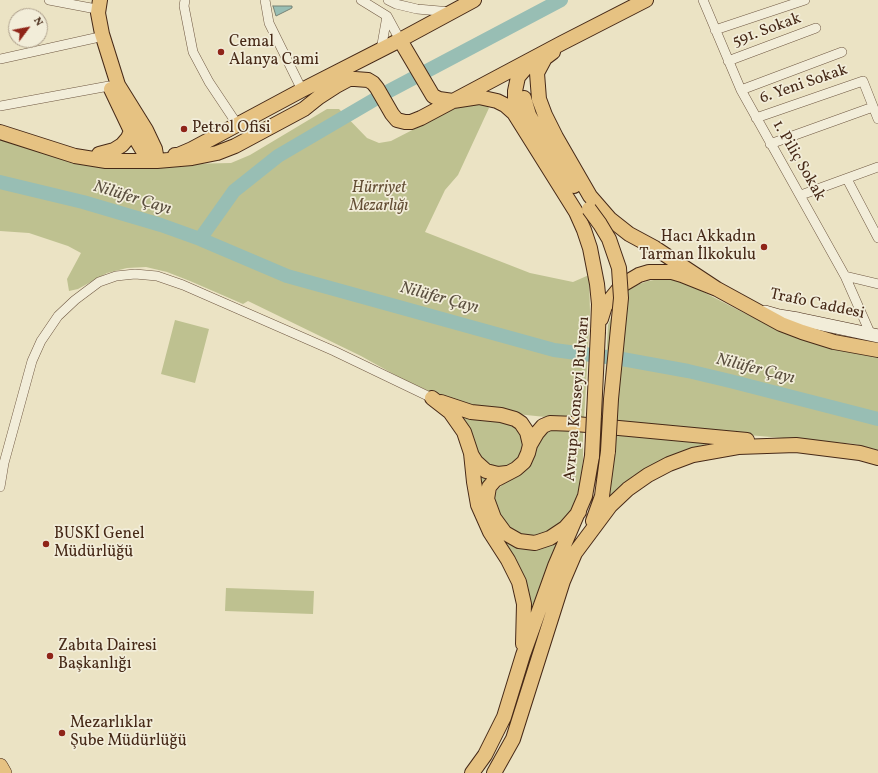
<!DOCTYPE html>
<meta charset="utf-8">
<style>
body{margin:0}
#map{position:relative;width:878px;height:773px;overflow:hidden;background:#ebe3c4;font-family:Vollkorn,serif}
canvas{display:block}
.north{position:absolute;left:8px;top:8px;width:40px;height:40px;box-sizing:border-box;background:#f2edd9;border:1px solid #ad9f8b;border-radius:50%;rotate:58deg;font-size:11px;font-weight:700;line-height:16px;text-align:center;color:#462917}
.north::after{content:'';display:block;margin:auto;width:14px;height:18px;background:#8f2418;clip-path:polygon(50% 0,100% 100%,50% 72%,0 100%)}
</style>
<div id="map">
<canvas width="878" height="773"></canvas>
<div class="north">N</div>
</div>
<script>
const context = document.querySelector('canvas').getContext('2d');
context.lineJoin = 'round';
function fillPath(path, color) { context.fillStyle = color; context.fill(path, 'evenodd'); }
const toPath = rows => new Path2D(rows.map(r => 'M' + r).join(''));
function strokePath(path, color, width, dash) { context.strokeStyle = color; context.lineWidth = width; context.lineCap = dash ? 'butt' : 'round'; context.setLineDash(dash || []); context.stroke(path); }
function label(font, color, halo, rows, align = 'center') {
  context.font = font + ' Vollkorn,serif'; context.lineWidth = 3.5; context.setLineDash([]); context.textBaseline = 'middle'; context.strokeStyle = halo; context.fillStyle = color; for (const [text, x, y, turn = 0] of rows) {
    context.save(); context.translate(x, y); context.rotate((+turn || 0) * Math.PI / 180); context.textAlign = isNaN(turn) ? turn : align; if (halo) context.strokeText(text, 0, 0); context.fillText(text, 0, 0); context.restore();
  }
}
fillPath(toPath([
 [469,103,486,104,489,108,458,175,445,190,425,232,530,273,573,282,589,275,590,312,584,421,507,413,481,410,438,395,406,381,361,356,248,301,243,304,190,281,167,272,146,267,127,268,107,273,78,289,69,291,67,279,81,253,68,246,29,233,0,231,0,137,139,165,231,163,250,155,327,109,339,109,367,138,379,143,391,141,457,107],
 [666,278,682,281,744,313,782,331,878,354,878,450,855,444,688,430,603,421,608,325,616,305,624,294,634,286,648,281],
 [175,320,209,329,195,383,161,374],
 [453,411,507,421,519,430,522,440,522,450,518,459,512,464,502,469,492,468,482,461],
 [559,429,583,429,583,460,580,486,573,508,557,530,528,539,505,527,493,499,497,490,503,484,519,475,528,468,532,462,536,446,541,437,547,431],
 [603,431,714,442,689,449,661,461,599,509,586,525,592,511,597,490],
 [477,468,491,478,483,493,522,544,567,529,541,584,527,620,490,523],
 [226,588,314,591,313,614,225,611]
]), '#bec190');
const water = toPath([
 [273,6,292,6,292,8,276,16,273,6]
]);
fillPath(water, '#98beb4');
strokePath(water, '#778275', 1);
strokePath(toPath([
 [0,182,83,202,161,225,200,239,287,276,554,350,622,359,688,371,730,381,878,419],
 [200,239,234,191,278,156,389,91,561,0]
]), '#98beb4', 14);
const minor = toPath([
 [49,0,91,8],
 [185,0,184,6,193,52,209,82,237,124],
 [265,0,269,23,302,90],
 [361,0,387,16,400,40],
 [388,0,396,4,417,9,451,12],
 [703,0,741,90,845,276,871,335],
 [715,30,805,0],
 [381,50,387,16],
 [0,59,95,38],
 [728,61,816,28],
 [741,90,842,52],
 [0,106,109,86],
 [756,118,863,81,878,119],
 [770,144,873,107],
 [847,179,878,238],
 [801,195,878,167],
 [845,276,878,284],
 [0,487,4,463,32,361,41,341,58,316,75,300,99,282,116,276,135,274,157,276,183,285,334,351,432,398]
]);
const secondary = toPath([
 [765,312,779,316,798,319,878,336]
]);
const primary = toPath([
 [100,0,98,13,102,34,118,85,146,130,155,149,157,161],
 [400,40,433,96,439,99,453,101,479,97,497,101,505,105,514,113,576,212,584,230,590,248,597,284,599,304,598,331],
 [553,52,545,58,537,73,539,99,545,115,556,137,590,196,610,219,629,234,655,248,717,289],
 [111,89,131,131,146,156,147,161],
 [524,98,529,115,538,131,574,186],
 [520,119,515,101,515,91,518,77,530,63],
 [0,132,75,156,106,161,157,161,192,158,217,153,235,146,304,109,319,97,336,86,349,79,355,79,368,80,373,83,377,88,392,114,397,120,405,122,411,122,421,118,562,43,646,0],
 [99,154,114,150,122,145,128,138,131,131],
 [175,155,178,155,192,149,302,90,400,40,474,0],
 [601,319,605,306,622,285,639,275,649,272,672,272,682,275,717,289,781,324,802,332,834,342,878,350],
 [432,398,450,412,464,432,471,453,474,482,478,505,490,532,508,560,519,582,524,604,523,644],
 [441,402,471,412,501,415,515,419,521,423,527,432,530,445],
 [471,454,476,462,486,471,498,474,507,473],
 [579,512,565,528,550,538,535,543,519,541,505,533,494,518,487,499,489,487,495,480,516,469,524,462,528,453,530,445,537,433,543,426,550,423,576,424,747,440],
 [593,521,602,496,608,451],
 [472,773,485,755,504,717,523,655,555,566,585,496,592,456],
 [494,773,513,739,563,581,575,553,610,506,628,489,648,475,669,464,693,455,738,447,796,445,860,453,878,458]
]);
const trunk = toPath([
 [0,766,4,773]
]);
strokePath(minor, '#6f5842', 10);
strokePath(secondary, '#462917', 14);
strokePath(primary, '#462917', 16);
strokePath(trunk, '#462917', 16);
strokePath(minor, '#f2edd9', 9);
strokePath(secondary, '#f2edd9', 13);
strokePath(primary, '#e6c282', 14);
strokePath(trunk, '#e6c282', 15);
const primaryBridge = toPath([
 [589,209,600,224,609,239,619,268,621,298,611,399,608,451],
 [592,456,598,331]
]);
strokePath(primaryBridge, '#462917', 16, []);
strokePath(primaryBridge, '#e6c282', 14);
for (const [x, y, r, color] of [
 [221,52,4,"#8f2418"],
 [184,129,4,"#8f2418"],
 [764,247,4,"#8f2418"],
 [46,544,4,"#8f2418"],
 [50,656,4,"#8f2418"],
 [62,733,4,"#8f2418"]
]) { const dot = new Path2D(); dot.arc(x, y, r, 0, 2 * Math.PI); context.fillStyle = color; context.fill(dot); strokePath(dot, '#f2edd9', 1.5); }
label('16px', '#462917', '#f2edd9', [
 ["591. Sokak",767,31,-20],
 ["6. Yeni Sokak",804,85,-19],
 ["1. Piliç Sokak",798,161,60],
 ["Trafo Caddesi",817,305,12],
 ["Avrupa Konseyi Bulvarı",578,399,-85]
]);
label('16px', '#462917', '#f2edd9', [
 ["Cemal",229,43],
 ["Alanya Cami",229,61],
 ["Petrol Ofisi",192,129],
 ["Hacı Akkadın",756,238,"right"],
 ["Tarman İlkokulu",756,256,"right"],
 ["BUSKİ Genel",54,535],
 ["Müdürlüğü",54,553],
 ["Zabıta Dairesi",58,647],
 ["Başkanlığı",58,665],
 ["Mezarlıklar",70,724],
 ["Şube Müdürlüğü",70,742]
], 'left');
label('italic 16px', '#644f35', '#f2edd9', [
 ["Hürriyet",379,189],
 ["Mezarlığı",379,207]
]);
label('italic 17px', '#5a4e3e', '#f2edd9', [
 ["Nilüfer Çayı",132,199,17],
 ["Nilüfer Çayı",439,299,15],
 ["Nilüfer Çayı",755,370,14]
]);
</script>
